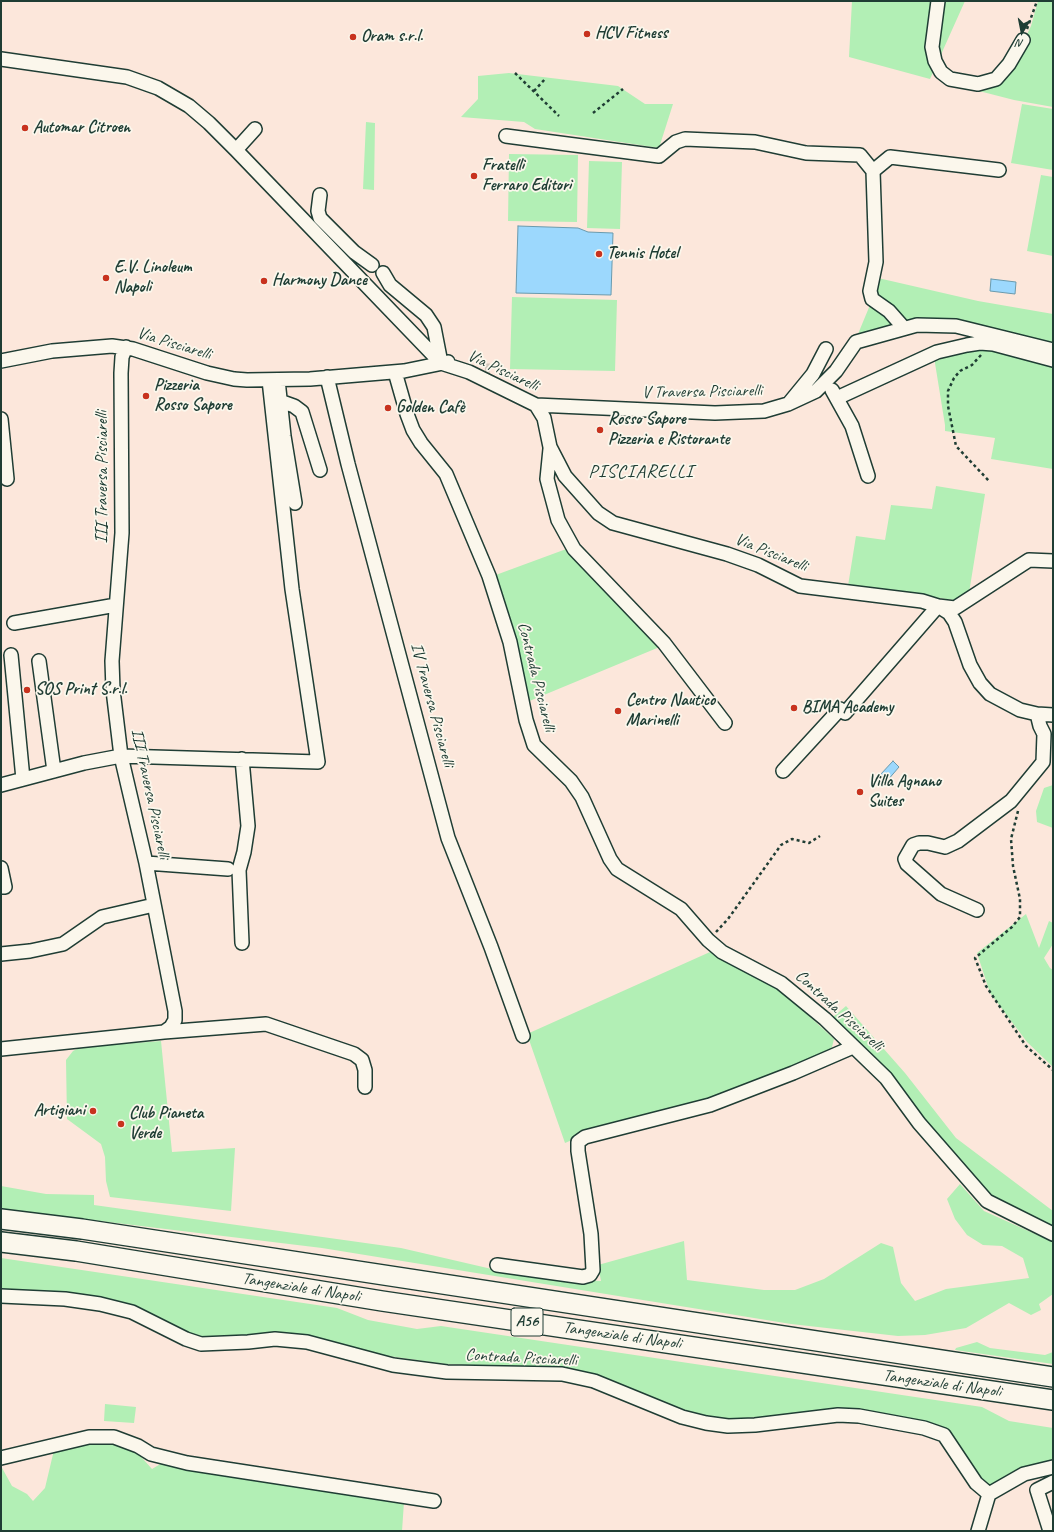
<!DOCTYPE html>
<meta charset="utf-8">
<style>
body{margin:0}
#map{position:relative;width:1054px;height:1532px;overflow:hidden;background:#fce7db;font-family:Caveat,sans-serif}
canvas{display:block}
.frame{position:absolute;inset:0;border:2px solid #1f3d34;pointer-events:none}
.north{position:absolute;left:1002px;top:12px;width:40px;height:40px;-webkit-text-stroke:3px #fbf7ec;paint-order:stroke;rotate:190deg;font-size:11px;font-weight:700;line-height:16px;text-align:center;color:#1f3d34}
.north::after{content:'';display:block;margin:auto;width:14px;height:18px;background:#1f3d34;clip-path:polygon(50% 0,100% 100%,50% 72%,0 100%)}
</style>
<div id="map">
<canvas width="1054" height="1532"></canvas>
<div class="frame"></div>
<div class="north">N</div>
</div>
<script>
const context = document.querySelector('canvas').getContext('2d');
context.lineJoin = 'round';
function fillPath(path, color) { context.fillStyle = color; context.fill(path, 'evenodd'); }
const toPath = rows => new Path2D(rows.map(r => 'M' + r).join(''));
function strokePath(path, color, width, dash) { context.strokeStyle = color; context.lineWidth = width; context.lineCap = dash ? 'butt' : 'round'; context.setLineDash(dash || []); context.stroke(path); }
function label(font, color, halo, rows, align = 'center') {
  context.font = font + ' Caveat,sans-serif'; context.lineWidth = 3.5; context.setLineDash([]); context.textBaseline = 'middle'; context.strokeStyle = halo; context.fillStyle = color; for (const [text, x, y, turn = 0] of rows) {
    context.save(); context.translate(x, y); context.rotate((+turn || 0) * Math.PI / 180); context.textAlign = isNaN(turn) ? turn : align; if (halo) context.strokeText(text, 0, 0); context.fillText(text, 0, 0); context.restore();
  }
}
fillPath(toPath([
 [852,1,965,1,930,79,849,57],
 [1038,1,1053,1,1053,107,1014,100,979,91,1011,68,1031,26],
 [509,73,618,86,645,104,673,104,659,148,535,129,524,122,461,117,478,99,478,76],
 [1022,104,1053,109,1053,170,1011,163],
 [366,122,375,123,374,190,363,189],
 [509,154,578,155,577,222,508,221],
 [589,161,622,162,620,229,587,228],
 [1041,175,1053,177,1053,256,1027,251],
 [878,278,978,301,1053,314,1053,345,949,322,858,334,870,305],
 [512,297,617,300,615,371,510,369],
 [974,347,992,348,1053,364,1053,469,991,459,995,438,945,431,945,425,934,357],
 [936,486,985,494,969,593,954,600,848,586,856,536,885,540,891,505,932,509],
 [569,548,662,646,527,702,493,576],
 [1053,785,1053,828,1037,822,1036,811,1044,788],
 [1026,914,1039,948,1049,921,1053,923,1053,944,1044,958,1050,968,1053,970,1053,1067,1027,1042,990,993,977,953],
 [710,952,783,992,834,1039,832,1047,824,1054,722,1095,600,1128,565,1143,527,1034],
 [846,1006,905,1073,956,1138,1053,1211,1053,1229,987,1194,864,1048,833,1017],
 [161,1041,172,1152,235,1148,231,1211,110,1197,106,1181,105,1157,101,1144,67,1119,66,1060,73,1051,81,1047],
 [960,1184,984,1211,1053,1242,1053,1294,1039,1304,1041,1310,1031,1315,1009,1303,966,1328,925,1335,898,1336,791,1324,322,1248,1,1209,1,1186,46,1194,94,1195,94,1205,401,1248,522,1276,601,1281,598,1265,684,1241,687,1280,764,1290,795,1290,824,1279,881,1243,893,1247,901,1283,915,1301,946,1289,1029,1278,1023,1258,1002,1246,983,1245,967,1235,955,1219,947,1199],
 [1,1258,337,1308,368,1320,417,1329,441,1326,982,1407,1009,1421,1053,1428,1053,1460,1019,1470,989,1488,978,1479,945,1431,795,1414,747,1418,721,1418,688,1412,578,1370,445,1364,381,1355,277,1334,205,1337,182,1333,141,1311,1,1291],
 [977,1342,990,1348,1045,1355,1053,1352,1053,1364,955,1350,956,1348],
 [105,1404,136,1407,134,1423,104,1421],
 [105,1442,123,1445,135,1450,152,1469,162,1463,404,1502,402,1531,1,1531,1,1466,12,1486,27,1494,33,1501,45,1488,54,1450]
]), '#b2efb5');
const water = toPath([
 [518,226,578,228,588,232,613,233,611,295,516,293,518,226],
 [991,279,1016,282,1015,294,990,291,991,279],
 [893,761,899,767,887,781,880,775,893,761]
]);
fillPath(water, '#9cd8fd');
strokePath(water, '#6a9aad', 1);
strokePath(toPath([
 [485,370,490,370]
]), '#d0c5ba', 13, [13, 6]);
const minor = toPath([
 [938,1,932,47,935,61,941,72,950,79,978,84,996,79,1009,64,1023,40],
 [1,59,127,77,158,88,189,106,209,123,236,150,441,363,469,372,536,405,544,418,550,447,565,476,598,513,613,523,727,554,758,565,800,586,922,601,938,606,949,613,955,622,970,665,980,683,990,694,1020,710,1037,714,1053,715],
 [506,136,659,156,676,142,685,139,755,142,806,153,860,155,873,171,890,157,999,170],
 [236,150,255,129],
 [873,171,876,262,870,291,872,299,889,311,904,328],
 [320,195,318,211,320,218,354,252,372,265],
 [383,273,390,285,426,315,434,327,441,363],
 [1,361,52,351,112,346,133,349,207,373,234,379,247,380,310,379,404,371,448,362],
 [395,372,407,414,413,430,421,443,446,474,489,576,510,642,526,720,534,745,571,781,582,797,610,859,617,869,681,909,708,940,722,952,781,983,825,1019,886,1078,919,1123,987,1201,1053,1234],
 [327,377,348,464,448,838,491,947,523,1036],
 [278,380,284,436,295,503],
 [832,390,852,426,868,476],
 [837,398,937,352,967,345,980,343,993,344,1053,360],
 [280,401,294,406,302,412,320,470],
 [790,402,813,374,826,349],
 [536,405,715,413,764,411,788,404,816,391,836,371,856,342,917,325,956,326,1053,350],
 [1,419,7,479],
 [550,449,547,479,558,520,574,549,664,643,725,723],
 [14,623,116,605],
 [11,655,23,779],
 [39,661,54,771],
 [783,771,840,709,845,713,938,606,955,608,1029,560,1053,561],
 [1,785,84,763,121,756,318,762,292,589,269,380],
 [146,863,228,869],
 [1,868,5,887,1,887],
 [977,910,941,894,907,864,905,859,913,845,919,843,928,843,945,847,958,841,1011,801,1043,762,1044,734,1040,726,1037,714],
 [242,943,239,870,244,852,248,826,242,759],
 [1,954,30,951,63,944,102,917,154,905],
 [164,1032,266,1024,354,1054,362,1060,365,1070,365,1087],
 [1,1049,164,1032,171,1027,175,1020,175,1011,146,863,121,756,113,690,112,661,122,533,121,373,122,357,126,347],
 [497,1265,583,1277,590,1275,593,1270,591,1234,578,1151,578,1142,585,1137,710,1105,793,1073,853,1047],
 [1,1296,65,1299,100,1304,132,1312,186,1339,201,1344,248,1342,275,1339,307,1342,393,1365,447,1372,562,1374,594,1381,682,1417,706,1423,728,1426,755,1425,838,1415,859,1416,924,1428,944,1435,976,1483,989,1494,1024,1474,1053,1467],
 [1,1458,89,1437,114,1437,138,1446,151,1454,187,1463,434,1501],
 [978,1531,989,1494],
 [1050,1531,1037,1490,1053,1482]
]);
const highway = toPath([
 [1,1219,82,1229,1053,1377],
 [1,1242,76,1251,382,1301,1053,1400]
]);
strokePath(minor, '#1f3d34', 16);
strokePath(highway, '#1f3d34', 22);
strokePath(toPath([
 [1027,29,1037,1],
 [515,73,559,116],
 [534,91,546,78],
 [593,113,623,89],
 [981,355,972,365,960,371,954,378,948,391,948,406,956,446,990,482],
 [1018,811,1011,839,1013,866,1020,899,1020,917,1012,927,975,958,986,986,1026,1046,1053,1070],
 [716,932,728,919,781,845,792,839,809,843,820,836]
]), '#1f3d34', 2.5, [3, 3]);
strokePath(minor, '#fbf7ec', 13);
strokePath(highway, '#fbf7ec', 19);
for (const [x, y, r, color] of [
 [587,34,4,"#c8321e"],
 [353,37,4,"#c8321e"],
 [25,128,4,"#c8321e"],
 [474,176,4,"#c8321e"],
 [599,254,4,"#c8321e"],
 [106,278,4,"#c8321e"],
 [264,281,4,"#c8321e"],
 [146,396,4,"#c8321e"],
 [388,408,4,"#c8321e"],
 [600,430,4,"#c8321e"],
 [27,690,4,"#c8321e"],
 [794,708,4,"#c8321e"],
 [618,711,4,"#c8321e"],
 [860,792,4,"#c8321e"],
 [93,1111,4,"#c8321e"],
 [121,1124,4,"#c8321e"]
]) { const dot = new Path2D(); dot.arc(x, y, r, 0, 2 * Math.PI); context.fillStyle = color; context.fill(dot); strokePath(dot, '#fbf7ec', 1.5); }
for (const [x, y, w] of [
 [527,1322,32]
]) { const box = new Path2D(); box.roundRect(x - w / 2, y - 14, w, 28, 3); context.fillStyle = '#fbf7ec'; context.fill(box); strokePath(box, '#1f3d34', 1); }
label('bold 16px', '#1f3d34', null, [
 ["A56",527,1322]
]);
label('bold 17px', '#1f3d34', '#fbf7ec', [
 ["HCV Fitness",595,34],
 ["Oram s.r.l.",361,37],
 ["Automar Citroen",33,128],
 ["Fratelli",482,166],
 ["Ferraro Editori",482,186],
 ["Tennis Hotel",607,254],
 ["E.V. Linoleum",114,268],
 ["Napoli",114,288],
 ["Harmony Dance",272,281],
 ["Pizzeria",154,386],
 ["Rosso Sapore",154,406],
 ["Golden Cafè",396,408],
 ["Rosso Sapore",608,420],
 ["Pizzeria e Ristorante",608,440],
 ["SOS Print S.r.l.",35,690],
 ["Centro Nautico",626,701],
 ["Marinelli",626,721],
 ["BIMA Academy",802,708],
 ["Villa Agnano",868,782],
 ["Suites",868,802],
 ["Artigiani",85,1111,"right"],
 ["Club Pianeta",129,1114],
 ["Verde",129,1134]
], 'left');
label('17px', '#1f3d34', '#fbf7ec', [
 ["Via Pisciarelli",174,344,17],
 ["Via Pisciarelli",503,371,25],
 ["V Traversa Pisciarelli",702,392,-1],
 ["III Traversa Pisciarelli",103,477,-90],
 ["Via Pisciarelli",771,553,22],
 ["Contrada Pisciarelli",536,677,76],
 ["IV Traversa Pisciarelli",432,705,75],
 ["III Traversa Pisciarelli",150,794,78],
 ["Contrada Pisciarelli",839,1011,42],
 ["Tangenziale di Napoli",301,1288,9],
 ["Tangenziale di Napoli",622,1336,8],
 ["Contrada Pisciarelli",521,1358,3],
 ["Tangenziale di Napoli",942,1384,8]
]);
context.letterSpacing = '1px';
label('19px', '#1f3d34', '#fbf7ec', [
 ["PISCIARELLI",641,472]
]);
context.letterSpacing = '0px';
</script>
